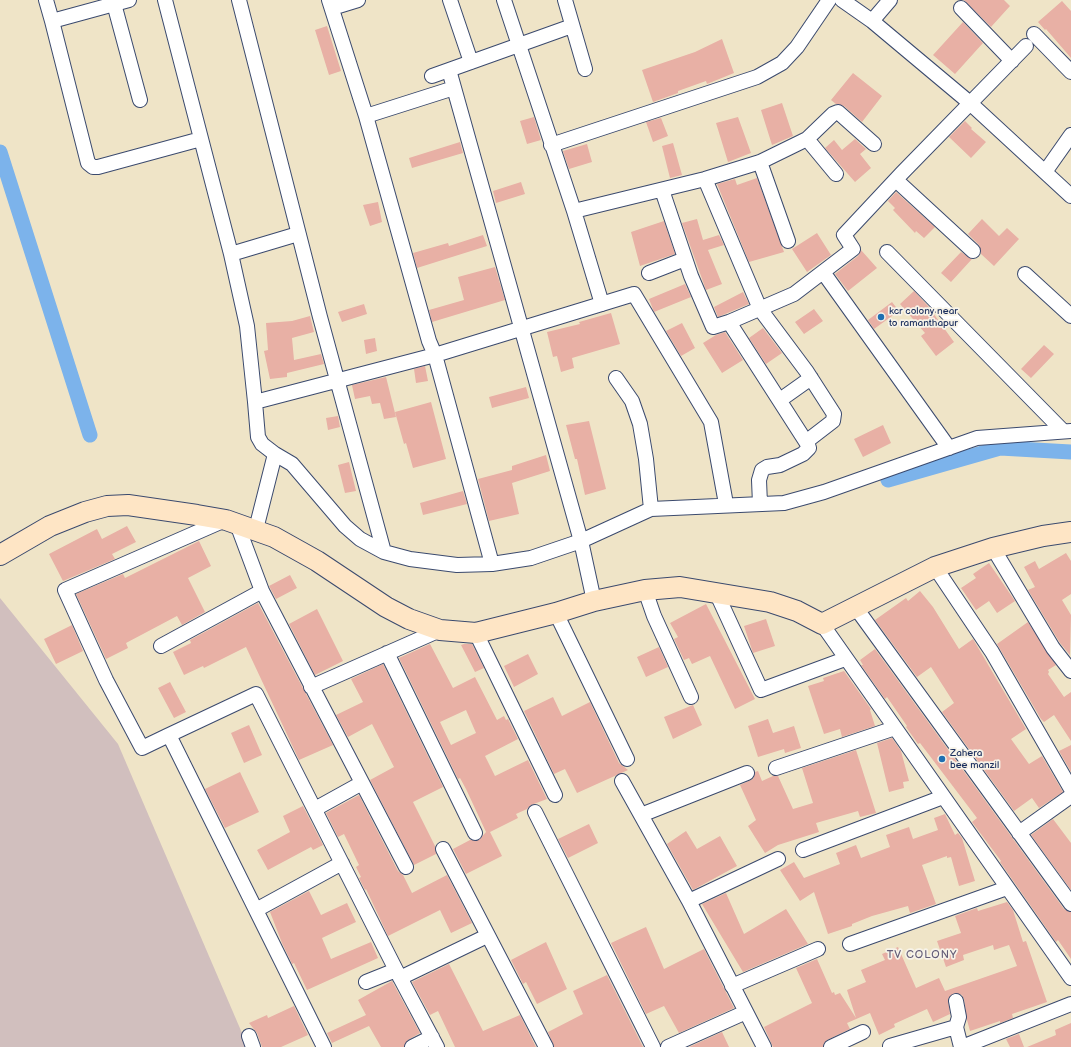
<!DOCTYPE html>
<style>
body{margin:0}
canvas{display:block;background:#efe4c7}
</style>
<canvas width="1071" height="1047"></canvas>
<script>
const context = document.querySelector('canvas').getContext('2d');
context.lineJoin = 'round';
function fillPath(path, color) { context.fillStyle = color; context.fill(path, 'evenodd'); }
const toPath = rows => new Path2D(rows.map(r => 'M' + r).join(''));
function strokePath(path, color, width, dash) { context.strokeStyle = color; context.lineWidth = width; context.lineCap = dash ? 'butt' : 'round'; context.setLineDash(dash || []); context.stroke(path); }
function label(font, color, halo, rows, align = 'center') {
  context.font = font + ' "Balsamiq Sans",sans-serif'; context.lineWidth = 3.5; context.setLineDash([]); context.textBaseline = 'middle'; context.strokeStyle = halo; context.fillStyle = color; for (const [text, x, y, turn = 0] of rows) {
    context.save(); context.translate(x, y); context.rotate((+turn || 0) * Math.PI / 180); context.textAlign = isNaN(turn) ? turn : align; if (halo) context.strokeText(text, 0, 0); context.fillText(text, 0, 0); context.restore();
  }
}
fillPath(toPath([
 [0,598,118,744,248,1047,0,1047]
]), '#d1bfbe');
strokePath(toPath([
 [0,152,90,435],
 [888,480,1000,448,1071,452]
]), '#7cb3eb', 15);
fillPath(toPath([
 [964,0,1004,0,1010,6,991,27],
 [1062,1,1071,11,1071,58,1046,29,1045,30,1038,22],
 [963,22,983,43,955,74,933,55],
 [327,26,341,71,329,75,315,30],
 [722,39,734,73,707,84,706,81,678,91,678,93,653,102,642,70,695,52],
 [853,73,882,96,862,122,844,106,836,104,831,100],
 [782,103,793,136,772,145,761,110],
 [534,117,541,140,527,144,520,121],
 [738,117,751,153,728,162,716,123],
 [661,118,668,136,653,142,646,122],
 [965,121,972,128,971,129,986,142,971,158,949,137],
 [855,139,866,149,860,154,871,168,855,182,825,148,834,140,842,150],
 [460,142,463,153,412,168,409,158],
 [673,143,682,175,670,178,662,146],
 [587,144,592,162,569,169,563,151],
 [757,178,784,252,749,262,717,184,735,179,737,185],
 [521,182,525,194,496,203,493,191],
 [896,192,935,227,924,238,916,231,915,233,893,210,895,208,888,201],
 [378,202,382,222,370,226,363,205],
 [697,219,703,240,719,235,724,245,708,250,722,284,706,290,682,223],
 [982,219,999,236,1007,228,1019,239,994,266,981,254,979,245,968,234],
 [664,221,675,254,640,266,631,232],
 [817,233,831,255,807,272,792,249],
 [483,235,487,246,417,268,413,253,448,243,449,246],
 [861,250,877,268,848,291,835,274,858,256],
 [961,252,972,259,951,282,941,273],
 [495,267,505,300,432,322,429,310,464,300,458,277],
 [685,284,691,297,654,312,649,299],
 [914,291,928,306,954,342,936,356,921,336,925,333,900,304],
 [743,292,749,304,718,317,714,307],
 [892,302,899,311,874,329,868,320],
 [364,304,367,314,342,322,338,312],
 [814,309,823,321,804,334,795,322],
 [611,313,620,344,572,358,574,368,561,372,557,356,553,357,547,332,580,324,579,322],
 [310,316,314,332,292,338,294,360,321,354,324,364,287,373,287,377,270,379,264,351,268,350,266,323,292,321],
 [682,323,695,348,681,356,666,331],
 [763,328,782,353,766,364,749,338],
 [725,332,743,360,722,373,703,343,716,335],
 [375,338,377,351,366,354,364,340],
 [1044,345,1054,354,1031,378,1021,369],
 [425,366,428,381,416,383,414,369],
 [386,377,396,417,384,419,380,403,372,404,370,396,355,399,352,385],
 [526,387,529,398,492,408,489,397],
 [431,402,446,459,413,468,406,443,404,444,395,412],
 [338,416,340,427,328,430,326,418],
 [589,421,606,489,585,495,577,459,575,459,566,425],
 [883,425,891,443,863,457,854,439],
 [546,455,550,471,512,483,519,514,489,521,478,479,512,470,512,466],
 [349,462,356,491,345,493,338,465],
 [463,491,467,504,423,515,420,503],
 [127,526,136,542,112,554,115,559,63,581,49,554,97,529,102,539],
 [199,541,211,566,188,578,205,612,182,625,177,616,126,643,128,648,106,659,76,594,123,574,125,578],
 [1066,553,1071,561,1071,594,1062,600,1071,615,1070,655,1060,643,1028,590,1035,587,1024,567,1035,561,1039,569],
 [989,563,1015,601,997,613,989,601,976,610,961,588,976,578,973,574],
 [290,575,297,588,276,599,269,586],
 [920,591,933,607,959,649,973,639,1026,729,1011,739,1029,764,1042,756,1063,792,1039,808,1032,798,1014,811,942,712,954,703,931,667,917,677,875,620,906,598,908,601],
 [258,603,333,745,299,760,246,647,204,668,203,666,184,675,173,652,191,643,190,640],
 [706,604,755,699,735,709,710,656,692,664,689,658,684,660,674,639,678,637,670,623],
 [317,609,343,661,315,675,289,624],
 [766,619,775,646,753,653,744,626],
 [1028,622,1056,665,1048,670,1049,672,1048,674,1064,697,1071,692,1071,741,1054,715,1044,722,1041,719,997,644],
 [72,625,83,651,56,664,44,639],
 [430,644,453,688,475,677,497,720,504,716,506,720,508,719,518,739,485,756,495,776,528,760,547,799,531,805,527,809,516,814,518,818,490,832,502,856,466,874,453,849,470,840,479,840,486,832,466,789,460,778,458,779,399,658],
 [466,710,476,733,451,745,440,722],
 [464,644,472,644,484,668,475,672,461,645],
 [659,647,668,667,646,677,637,657],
 [875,649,1064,909,1071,912,1071,959,1058,940,1056,942,1000,862,1001,861,972,822,977,818,920,743,918,744,906,727,907,726,887,697,885,699,861,665,863,665,860,660],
 [528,654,538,674,514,687,504,666],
 [383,664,443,787,413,802,435,846,436,854,414,865,370,780,394,767,372,724,348,737,336,715,363,702,351,679],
 [844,671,871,709,870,710,875,726,842,737,840,729,824,734,808,686,824,681,823,678],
 [170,682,186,712,174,718,158,688],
 [553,697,562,716,590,702,619,763,628,770,577,793,565,769,554,774,524,711],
 [693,705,702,725,673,739,664,717],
 [768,719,773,733,794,726,801,748,785,753,784,749,758,757,748,726],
 [249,725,262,755,244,763,231,733],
 [892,738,901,751,909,781,903,782,904,788,889,792,877,743],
 [1071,745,1071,772,1059,751],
 [856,750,876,813,860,817,858,811,816,823,819,832,778,845,765,853,748,826,756,820,740,785,753,779,755,772,758,771,762,781,773,776,778,776,793,809,813,803,802,768],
 [240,772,259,812,225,828,205,789],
 [359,795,398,871,403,875,412,893,447,875,472,923,451,933,440,910,388,936,366,889,365,890,359,878,361,877,356,867,359,865,344,834,338,837,326,813],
 [303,806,323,845,313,850,311,847,268,870,257,850,290,832,283,816],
 [945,814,955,835,958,833,962,838,975,881,959,886,951,857,947,858,947,856,922,865,936,904,910,913,908,906,872,916,852,924,852,926,828,934,814,892,800,901,780,870,794,862,804,878,840,864,836,853,856,845,861,858,890,847,886,835,909,827,913,839,938,830,934,818],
 [1053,819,1071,843,1071,890,1031,835],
 [589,824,598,843,568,858,558,839],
 [686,831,697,849,720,836,737,866,693,890,667,844],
 [309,891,321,915,347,903,356,922,322,938,331,959,371,942,378,958,307,990,294,963,292,964,282,943,270,912],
 [726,893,744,934,786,909,808,944,743,972,702,904],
 [1007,902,1013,910,1023,942,1026,941,1047,1002,1012,1014,1013,1018,1000,1023,1000,1021,970,1031,967,1020,964,999,962,995,955,993,948,999,950,1014,933,1022,927,1009,894,1024,895,1027,879,1035,870,1013,847,1023,850,1029,827,1040,823,1047,773,1047,764,1027,812,1003,796,968,817,959,832,993,834,992,835,995,840,993,856,1018,847,990,866,982,861,970,885,960,882,954,898,947,916,988,939,978,945,991,1017,966,1009,945,994,950,993,945,963,955,964,960,946,967,937,941,961,933,955,916,977,908,978,911],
 [646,927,664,969,704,949,734,1008,679,1033,664,1006,646,1014,611,943],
 [546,942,567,989,537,1004,526,982,523,984,511,960],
 [449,964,483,1031,520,1015,536,1047,455,1047,438,1011,430,1015,412,982],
 [607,975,643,1047,554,1047,548,1032,583,1014,573,991],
 [392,981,420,1033,408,1040,404,1047,381,1047,369,1026,332,1043,327,1033,366,1015,358,1000],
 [294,1006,308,1035,281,1047,262,1047,257,1033,249,1023,267,1015,268,1018],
 [1071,1023,1071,1047,1027,1047,1056,1035,1055,1030],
 [722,1032,729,1047,689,1047],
 [1019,1034,1024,1047,1010,1047,1006,1039]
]), '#e8b0a5');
const street = toPath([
 [46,0,52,21],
 [113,0,140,100],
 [129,0,52,21,88,163,93,167,98,167,201,139],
 [165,0,231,254,247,326,255,402,435,355,634,294,711,422,726,504],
 [239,0,320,317,384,552],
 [329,0,366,116,429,341,435,355,492,564],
 [450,0,471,62],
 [504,0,574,211,602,304],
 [565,0,585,69],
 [842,0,872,21,970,103,1071,196],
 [332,8,358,0],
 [961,8,1012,61],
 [872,21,890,0],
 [1034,34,1071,72],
 [449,70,581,541,594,601],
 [432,76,572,26],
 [366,116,454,88],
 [807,139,833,114,838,112,874,144],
 [551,145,757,77,782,63,797,47,829,0],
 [760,162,788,241],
 [1045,172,1071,135],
 [705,179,760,309,807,372,834,414,833,421,807,441],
 [897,181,973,251],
 [662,190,691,276,713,327,729,322,794,294,853,249,844,235,902,173,1026,46],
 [574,211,705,179,760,162,807,139,836,174],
 [887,252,1063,431],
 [231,254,298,234],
 [823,272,949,448],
 [649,273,685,259],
 [1025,274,1071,316],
 [729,322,808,445,809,448,803,454,780,465,767,467,762,470,759,480,760,504],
 [616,378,632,401,640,424,646,459,651,509],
 [780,400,811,378],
 [255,402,258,437,262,444,275,454,292,464,345,526,360,539,384,552,410,559,457,565,492,564,531,558,581,541,651,509,784,503,824,492,977,438,1071,431],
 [237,524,262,591,406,867],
 [256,529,275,454],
 [993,548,1053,648,1071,671],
 [935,567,992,652,1071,789],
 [645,590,654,616,691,697],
 [716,592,761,690,845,659],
 [856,608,1071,904],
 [556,613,627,759],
 [822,624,1071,978],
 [476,633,555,795],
 [161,646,262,591],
 [387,653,475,833],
 [311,687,440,630],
 [169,735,142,748,106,680,65,590,225,520],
 [776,768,895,728],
 [622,781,689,901,764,1047],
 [315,809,362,783],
 [535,812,653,1047],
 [641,815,747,773],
 [1019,833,1071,796],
 [443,849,546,1047],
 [803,850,943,797],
 [689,901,778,859],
 [256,910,342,863],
 [850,944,1007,888],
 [400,978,487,936],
 [366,982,396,970],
 [732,986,818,949],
 [956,1001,959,1017,956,1027],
 [249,1036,253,1047],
 [890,1046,956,1027,961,1047],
 [324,1047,169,735,256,694,396,970,437,1047],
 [412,1047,432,1037],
 [668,1047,746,1012],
 [831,1047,863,1032],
 [962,1047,1071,1004]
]);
const secondary = toPath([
 [0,555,50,526,85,512,107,506,128,505,197,515,226,520,274,537,317,561,386,607,409,619,440,630,476,633,556,613,594,601,645,590,680,587,770,602,797,611,822,624,935,567,993,548,1043,536,1071,532]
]);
strokePath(street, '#3b4a6e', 16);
strokePath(secondary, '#3b4a6e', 22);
strokePath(street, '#fff', 14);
strokePath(secondary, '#fee5c5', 20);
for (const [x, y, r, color] of [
 [881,317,4,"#1f6fb2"],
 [942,759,4,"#1f6fb2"]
]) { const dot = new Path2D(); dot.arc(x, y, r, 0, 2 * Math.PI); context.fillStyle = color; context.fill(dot); strokePath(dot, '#f7f3e8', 1.5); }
label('10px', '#1b2f5e', '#f7f3e8', [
 ["kcr colony near",889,311],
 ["to ramanthapur",889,323],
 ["Zahera",950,753],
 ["bee manzil",950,765]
], 'left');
context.letterSpacing = '1px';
label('11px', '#635c77', '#f7f3e8', [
 ["TV COLONY",922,955]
]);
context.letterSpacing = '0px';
</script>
